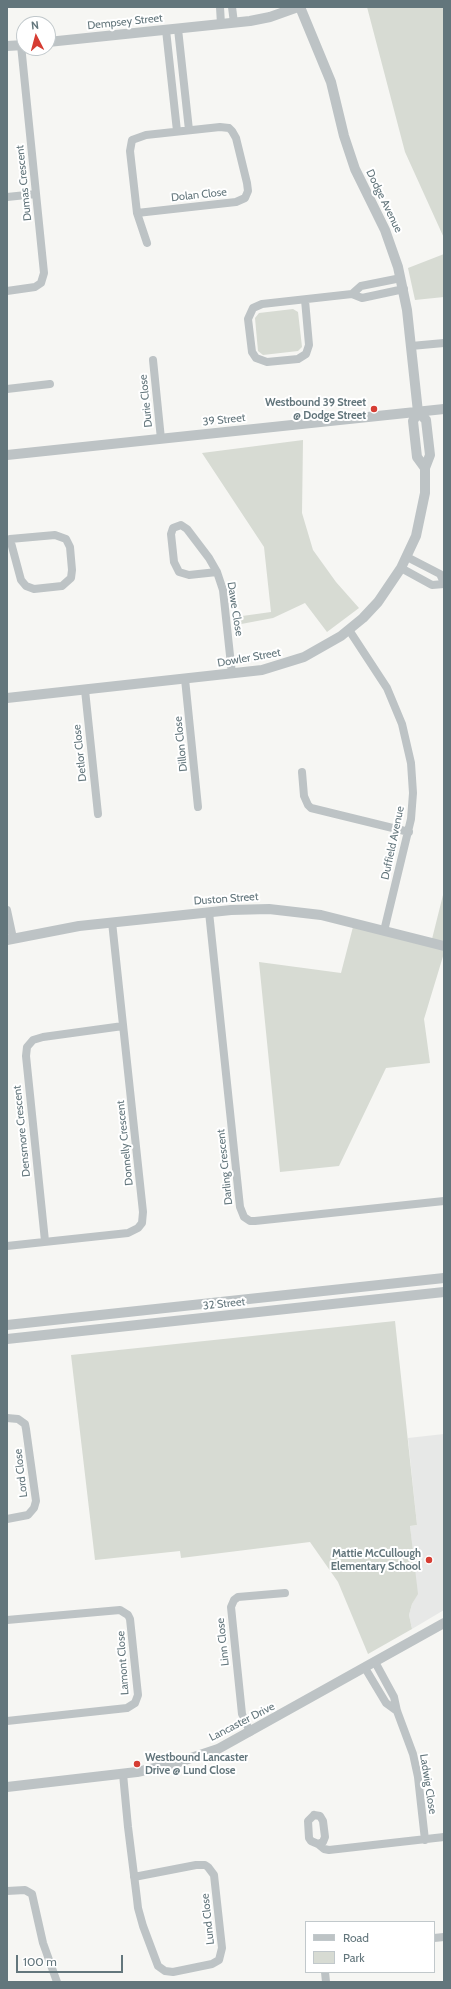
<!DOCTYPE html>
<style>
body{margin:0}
#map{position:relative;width:451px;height:1989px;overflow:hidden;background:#f6f6f3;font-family:Cabin,sans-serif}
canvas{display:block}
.frame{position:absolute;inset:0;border:8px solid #63767c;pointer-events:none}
.legend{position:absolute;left:305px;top:1921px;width:130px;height:52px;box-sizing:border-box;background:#fff;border:1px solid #c1c8cb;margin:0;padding:5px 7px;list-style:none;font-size:12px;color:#63767c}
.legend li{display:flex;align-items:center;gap:8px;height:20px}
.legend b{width:20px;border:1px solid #c1c8cb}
.north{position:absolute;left:16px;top:16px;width:40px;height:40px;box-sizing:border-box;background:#fff;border:1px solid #c1c8cb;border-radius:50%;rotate:354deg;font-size:11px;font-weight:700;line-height:16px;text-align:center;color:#63767c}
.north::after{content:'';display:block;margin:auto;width:14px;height:18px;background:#d63d33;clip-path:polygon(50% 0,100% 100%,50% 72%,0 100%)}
.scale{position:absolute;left:16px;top:1955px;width:107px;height:18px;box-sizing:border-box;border:2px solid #63767c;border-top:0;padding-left:5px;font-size:12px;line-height:14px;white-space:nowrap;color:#63767c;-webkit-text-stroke:3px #fff;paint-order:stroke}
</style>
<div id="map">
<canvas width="451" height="1989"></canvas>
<div class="frame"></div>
<ul class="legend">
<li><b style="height:5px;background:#bdc3c5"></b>Road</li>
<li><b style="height:11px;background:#d7dbd3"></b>Park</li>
</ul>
<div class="north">N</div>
<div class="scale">100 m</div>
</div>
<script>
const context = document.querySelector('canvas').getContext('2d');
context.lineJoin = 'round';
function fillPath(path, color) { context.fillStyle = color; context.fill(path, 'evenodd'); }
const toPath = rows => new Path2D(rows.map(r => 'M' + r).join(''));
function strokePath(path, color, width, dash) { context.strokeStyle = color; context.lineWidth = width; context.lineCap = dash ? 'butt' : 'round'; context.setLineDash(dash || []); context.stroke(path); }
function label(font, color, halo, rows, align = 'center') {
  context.font = font + ' Cabin,sans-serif'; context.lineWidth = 4; context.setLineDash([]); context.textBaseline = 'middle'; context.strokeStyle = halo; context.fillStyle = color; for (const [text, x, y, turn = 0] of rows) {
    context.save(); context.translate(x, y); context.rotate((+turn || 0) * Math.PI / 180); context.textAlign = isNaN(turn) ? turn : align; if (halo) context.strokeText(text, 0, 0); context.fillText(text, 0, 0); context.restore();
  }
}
fillPath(toPath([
 [444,1434,444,1610,412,1629,409,1615,412,1604,417,1594,410,1526,417,1525,408,1438]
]), '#e7e8e7');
fillPath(toPath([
 [367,7,444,7,444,238,405,152],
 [444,254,444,297,415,300,408,268],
 [293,309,298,312,302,347,298,351,263,355,258,351,255,318,259,313],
 [303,440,302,513,313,550,336,582,359,608,327,632,305,603,273,618,236,625,235,617,271,612,264,547,202,453],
 [444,891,444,953,424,1019,430,1063,386,1068,339,1166,280,1172,259,962,341,973,354,923,431,943],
 [395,1321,417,1525,410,1526,418,1594,412,1604,409,1615,412,1629,368,1654,338,1582,310,1542,181,1558,180,1551,95,1560,71,1355]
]), '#d7dbd3');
strokePath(toPath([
 [220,7,221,24],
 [232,7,234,23],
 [178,29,189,130],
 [166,30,177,131],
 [7,197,36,194],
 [137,213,236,202,245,198,248,191,247,183,236,138,232,131,229,128,220,127,146,135,132,140,130,151,137,213,147,243],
 [7,291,35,287,41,283,44,273,21,45],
 [352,294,362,298,404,289],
 [305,300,309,345,306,354,298,359,267,362,256,358,252,352,248,319,253,308,262,304,352,294,361,286,401,278],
 [411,346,444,343],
 [153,360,161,439],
 [7,389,50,384],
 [7,540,10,539,55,535,66,539,70,547,72,570,71,578,62,586,34,589,26,586,21,580,10,539],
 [407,557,440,574,444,583],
 [401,568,432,585,444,584],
 [217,572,189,575,179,572,174,562,171,534,173,528,181,525,187,529,209,558,217,572,223,590,232,674],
 [349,630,387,688,402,724,411,763,413,793,411,819,384,931],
 [185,679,198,807],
 [85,690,98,814],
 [302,772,304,796,308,805,311,808,409,832],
 [7,910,13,938],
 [209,912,240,1207,244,1217,250,1221,255,1221,444,1201],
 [45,1241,26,1056,27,1047,33,1040,43,1037,123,1026],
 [7,1246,128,1233,138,1228,142,1223,143,1212,112,922],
 [7,1418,18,1419,25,1424,26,1429,36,1501,34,1508,28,1515,7,1519],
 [7,1620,120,1610,128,1615,130,1619,138,1695,135,1703,127,1708,7,1721],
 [375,1662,394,1697,397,1711,413,1754,418,1777,425,1840],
 [365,1668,386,1703,397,1711],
 [250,1732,242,1714,231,1607,234,1600,238,1597,285,1593],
 [123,1774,128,1827,137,1899,138,1908,143,1926,158,1966,165,1971,173,1972,212,1964,219,1960,222,1948,214,1875,208,1867,205,1865,196,1865,134,1877],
 [314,1815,320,1816,323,1821,325,1837,323,1842,318,1844,311,1841,309,1838,308,1821,314,1815],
 [318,1844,324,1849,329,1850,444,1837],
 [7,1891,25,1890,32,1894,43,1943,57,1982],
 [434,1938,444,1937],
 [325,1972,326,1982]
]), '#bdc3c5', 8);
strokePath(toPath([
 [300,7,331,82,344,136,355,169,385,230,398,267,407,310,418,412],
 [48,42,250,21,270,17,298,7],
 [7,46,24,45],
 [418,412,413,421,417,457,425,468],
 [7,455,444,409],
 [7,698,262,670,304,657,341,636,363,618,378,602,401,568,416,536,425,493,425,468,430,455,426,420,418,412],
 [7,940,79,926,231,910,269,909,321,915,444,946],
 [7,1325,444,1278],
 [7,1339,444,1292],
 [7,1787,137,1772,173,1764,218,1749,444,1623]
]), '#bdc3c5', 10);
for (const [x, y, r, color] of [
 [374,409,4,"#d63d33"],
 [429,1560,4,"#d63d33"],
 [137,1764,4,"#d63d33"]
]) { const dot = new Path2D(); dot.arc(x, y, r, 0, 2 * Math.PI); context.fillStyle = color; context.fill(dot); strokePath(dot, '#fff', 1.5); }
label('11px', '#63767c', '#fff', [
 ["Dempsey Street",125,22,-6],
 ["Dumas Crescent",24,183,-96],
 ["Dolan Close",199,195,-6],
 ["Dodge Avenue",384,201,64],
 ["Durie Close",146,401,-96],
 ["39 Street",224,420,-6],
 ["Dawe Close",235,609,81],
 ["Dowler Street",249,658,-10],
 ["Dillon Close",181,744,-96],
 ["Detlor Close",80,753,-96],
 ["Duffield Avenue",393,843,-78],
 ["Duston Street",226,899,-4],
 ["Densmore Crescent",22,1131,-96],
 ["Donnelly Crescent",125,1143,-96],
 ["Darling Crescent",225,1167,-96],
 ["32 Street",224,1304,-6],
 ["Lord Close",21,1473,-97],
 ["Linn Close",223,1642,-96],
 ["Lamont Close",123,1663,-94],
 ["Lancaster Drive",242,1722,-27],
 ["Ladwig Close",428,1784,81],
 ["Lund Close",208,1919,-96]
]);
label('bold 11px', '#63767c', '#fff', [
 ["Westbound 39 Street",366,403],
 ["@ Dodge Street",366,416],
 ["Mattie McCullough",421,1554],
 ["Elementary School",421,1567],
 ["Westbound Lancaster",145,1758,"left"],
 ["Drive @ Lund Close",145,1771,"left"]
], 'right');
</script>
